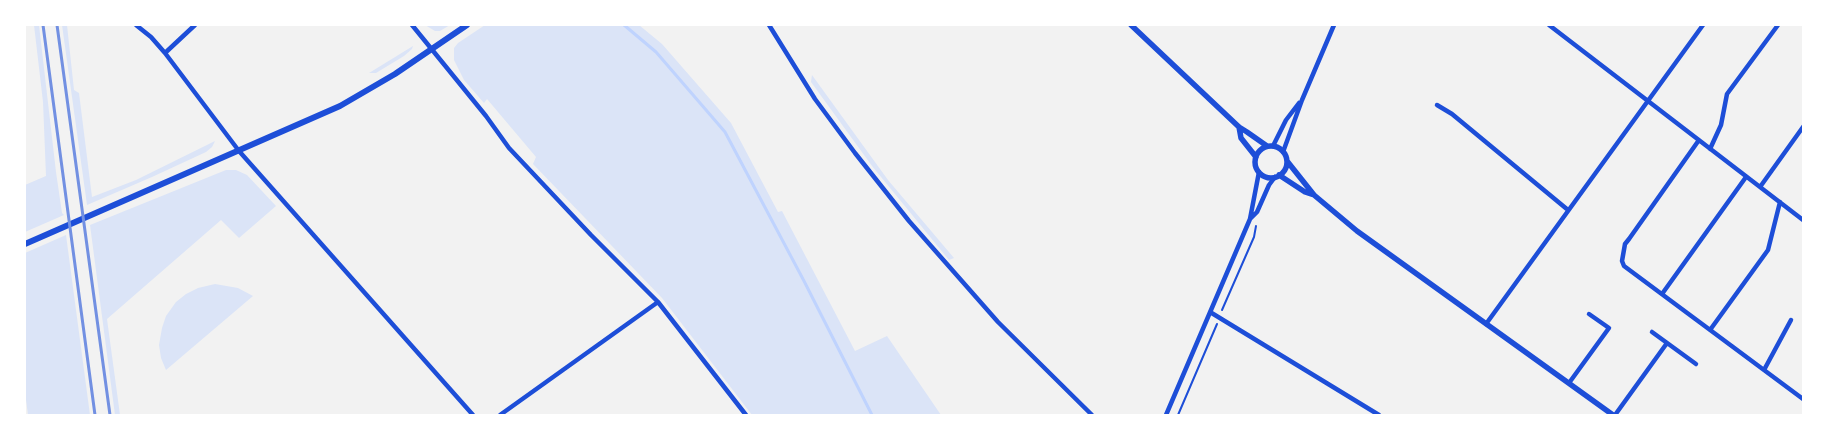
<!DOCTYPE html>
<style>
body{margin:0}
#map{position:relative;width:1828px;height:440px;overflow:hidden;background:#f2f2f2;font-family:Poppins,sans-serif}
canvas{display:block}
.frame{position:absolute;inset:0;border:26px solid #fff;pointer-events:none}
</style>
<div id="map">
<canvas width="1828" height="440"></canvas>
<div class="frame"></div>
</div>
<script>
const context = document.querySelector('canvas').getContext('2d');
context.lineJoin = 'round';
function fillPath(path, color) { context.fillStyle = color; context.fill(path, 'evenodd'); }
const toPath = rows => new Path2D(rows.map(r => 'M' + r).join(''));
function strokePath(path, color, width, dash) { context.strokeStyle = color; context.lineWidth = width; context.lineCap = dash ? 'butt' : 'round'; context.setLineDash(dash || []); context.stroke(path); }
fillPath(toPath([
 [34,25,39,25,56,172,62,213,64,215,25,232,25,185,46,176,43,102],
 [62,25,67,25,74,90,79,93,92,197,136,180,215,141,212,147,206,152,152,177,87,205],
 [425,25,450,25,440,31,435,31],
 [485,25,639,25,662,44,731,123,778,212,782,211,855,351,887,336,941,415,752,415,662,298,533,164,536,157,487,99,484,103,464,80,454,60,454,48,458,43],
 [413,46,412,49,404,56,376,73,369,73],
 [812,75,888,180,954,258,949,260,872,166,811,82],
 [226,170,236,170,247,175,276,206,239,238,221,220,107,319,120,415,115,415,90,225],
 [66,235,90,415,28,415,25,392,25,253],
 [215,284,238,288,253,296,166,370,161,358,159,345,162,328,166,316,176,302,186,294,198,288]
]), '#dbe4f7');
strokePath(toPath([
 [624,25,656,52,725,132,804,281,872,415]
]), '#bfd3fe', 3);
strokePath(toPath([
 [1222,310,1254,237,1256,226],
 [1178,415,1217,324]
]), '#1d4ed8', 2);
strokePath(toPath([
 [136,25,151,37,165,53,239,151,473,415],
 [412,25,486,116,509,148,591,235,658,302,746,415],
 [769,25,815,99,855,153,909,221,998,322,1092,415],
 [1549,25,1803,220],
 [165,53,195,25],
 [1437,105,1452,114,1568,210],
 [1699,140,1629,239,1625,244,1622,261,1624,266,1803,399],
 [1273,146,1286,120,1299,103],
 [1710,149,1721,125,1727,94,1778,25],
 [1283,152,1302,100,1334,25],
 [1760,187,1803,127],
 [1250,219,1257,212,1269,185,1275,177],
 [1662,294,1746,177],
 [1210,312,1379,415],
 [1486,324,1703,25],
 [1710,330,1768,250,1780,202],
 [1652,332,1696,364],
 [1764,370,1791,320],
 [1569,383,1609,328,1589,314],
 [500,415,658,302],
 [1166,415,1250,219,1259,172],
 [1615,415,1667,343]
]), '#1d4ed8', 4.5);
strokePath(toPath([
 [1131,25,1239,127,1247,132,1267,146],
 [1239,127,1241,138,1256,157],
 '1255 162a16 16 0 1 1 32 0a16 16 0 1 1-32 0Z',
 [1287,161,1314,195,1357,231,1613,415],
 [1279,175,1305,192,1314,195]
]), '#1d4ed8', 5.5);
strokePath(toPath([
 [25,244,340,106,395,74,467,25]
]), '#1d4ed8', 6);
strokePath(toPath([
 [43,25,95,415],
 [57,25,110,415]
]), '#7290e2', 3);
</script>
